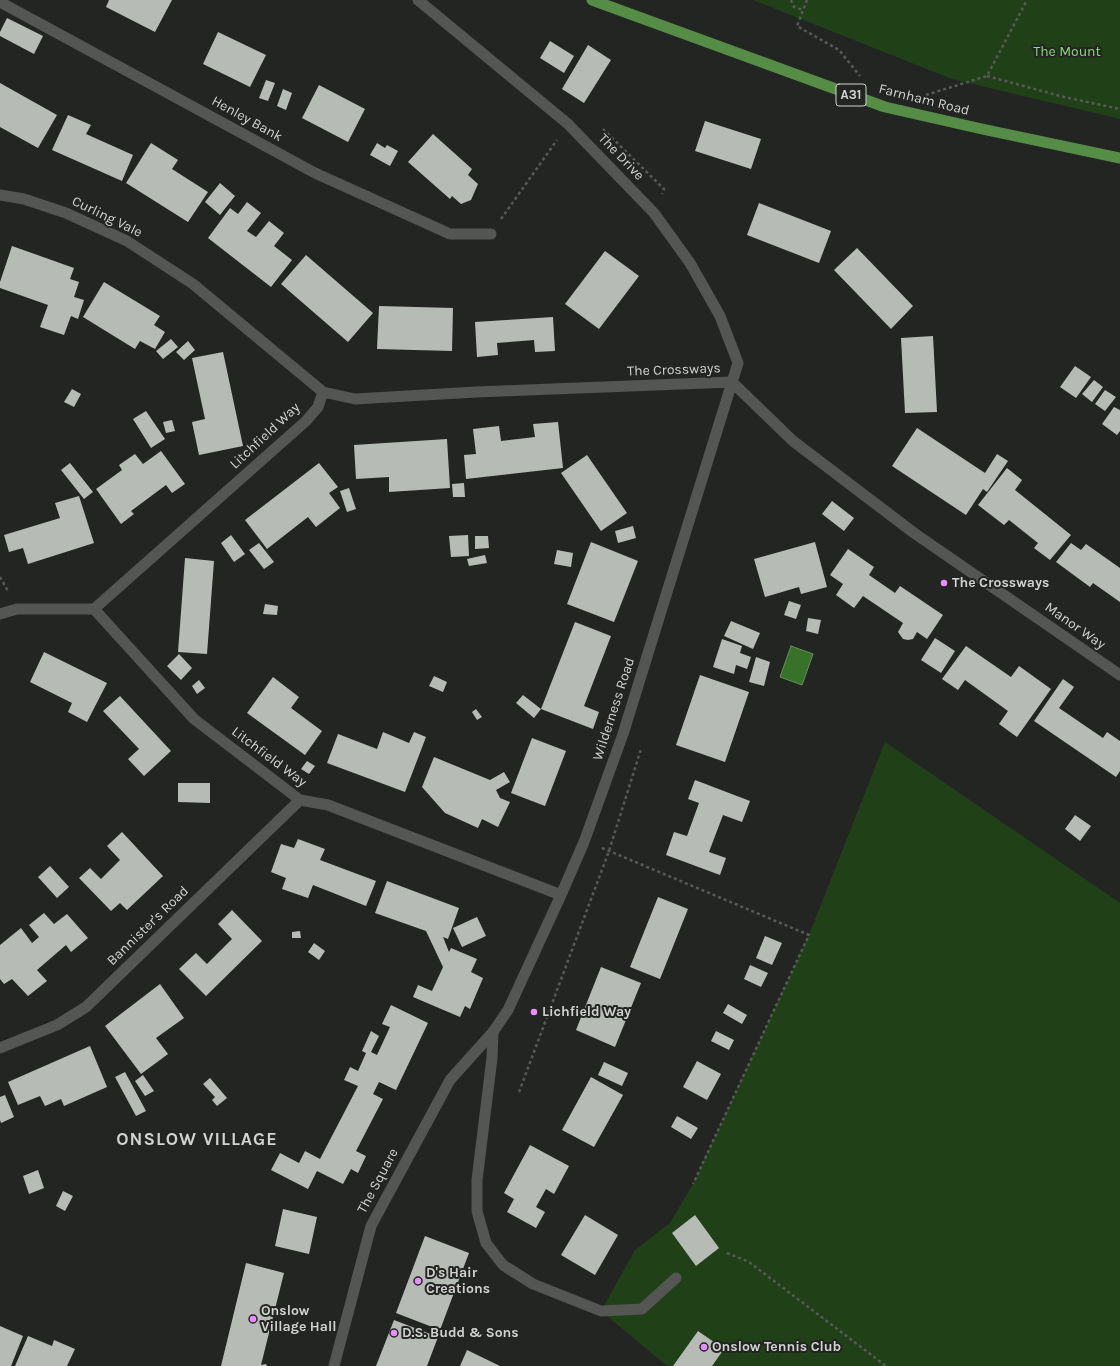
<!DOCTYPE html>
<style>
body{margin:0}
canvas{display:block;background:#232522}
</style>
<canvas width="1120" height="1366"></canvas>
<script>
const context = document.querySelector('canvas').getContext('2d');
context.lineJoin = 'round';
function fillPath(path, color) { context.fillStyle = color; context.fill(path, 'evenodd'); }
const toPath = rows => new Path2D(rows.map(r => 'M' + r).join(''));
function strokePath(path, color, width, dash) { context.strokeStyle = color; context.lineWidth = width; context.lineCap = dash ? 'butt' : 'round'; context.setLineDash(dash || []); context.stroke(path); }
function label(font, color, halo, rows, align = 'center') {
  context.font = font + ' Karla,sans-serif'; context.lineWidth = 4; context.setLineDash([]); context.textBaseline = 'middle'; context.strokeStyle = halo; context.fillStyle = color; for (const [text, x, y, turn = 0] of rows) {
    context.save(); context.translate(x, y); context.rotate((+turn || 0) * Math.PI / 180); context.textAlign = isNaN(turn) ? turn : align; if (halo) context.strokeText(text, 0, 0); context.fillText(text, 0, 0); context.restore();
  }
}
fillPath(toPath([
 [753,0,1120,0,1120,119,952,79],
 [885,742,1120,903,1120,1366,667,1366,601,1311,635,1250,670,1223,693,1184,809,935]
]), '#204018');
const water = toPath([
 [791,646,813,654,802,685,780,677,791,646]
]);
fillPath(water, '#377228');
strokePath(water, '#668f5b', 1);
fillPath(toPath([
 [109,0,172,0,155,32,106,7],
 [7,18,43,36,34,54,0,36,0,32],
 [218,32,266,55,250,87,203,64],
 [550,41,574,56,564,73,540,58],
 [588,45,611,60,584,103,562,89],
 [266,80,275,83,268,101,259,98],
 [0,83,57,115,38,148,0,127],
 [319,85,365,109,348,142,302,118],
 [283,89,292,93,286,110,277,106],
 [68,115,91,125,86,134,133,155,122,181,52,150],
 [705,121,761,139,751,169,695,151],
 [433,134,472,169,468,175,478,184,471,200,461,204,452,196,450,199,408,162],
 [151,143,178,160,172,169,208,192,188,222,126,183],
 [377,143,385,148,387,145,398,151,390,166,370,155],
 [220,183,235,196,220,215,205,202],
 [247,202,261,213,247,231,256,237,269,221,284,233,274,246,292,260,271,287,208,238,230,208,238,214],
 [759,203,831,231,819,263,747,235],
 [12,246,74,268,70,279,79,282,74,297,84,300,78,319,71,316,64,335,40,327,48,305,0,288,0,282],
 [857,248,913,306,891,329,834,270],
 [605,251,639,276,599,329,565,304],
 [306,255,373,313,348,342,281,284],
 [104,282,160,316,154,325,165,332,155,349,140,341,135,349,83,317],
 [379,306,453,308,452,351,377,349],
 [553,317,555,351,535,352,534,340,497,343,498,355,477,357,475,322],
 [933,336,937,412,905,413,901,338],
 [171,339,178,347,163,359,156,351],
 [188,341,195,350,184,360,176,352],
 [223,352,243,446,199,455,192,422,205,419,192,358],
 [1075,366,1091,377,1076,398,1060,387],
 [1094,380,1103,387,1092,402,1082,394],
 [72,389,81,394,74,407,64,402],
 [1105,390,1116,397,1105,411,1095,404],
 [1114,407,1120,410,1120,431,1117,435,1102,424],
 [146,411,165,439,151,448,133,419],
 [172,420,175,431,166,433,163,422],
 [558,422,563,468,466,479,464,455,476,454,473,429,499,426,501,441,535,437,533,424],
 [917,428,985,473,997,454,1008,461,987,492,983,489,966,515,892,466],
 [447,439,450,488,389,492,389,477,356,479,354,445],
 [161,451,185,484,172,493,166,485,131,511,134,514,121,524,96,489,122,470,119,465,135,454,143,464],
 [587,455,627,513,601,531,561,473],
 [70,463,93,492,84,499,61,470],
 [319,463,338,487,329,493,340,508,316,527,308,517,267,549,245,520],
 [1007,468,1022,480,1015,490,1071,535,1050,560,1034,548,1038,543,1009,520,1004,525,978,505],
 [464,483,465,497,453,497,452,484],
 [349,488,356,509,347,512,340,491],
 [79,496,94,543,28,564,23,548,9,552,4,535,60,518,55,503],
 [832,501,854,518,844,531,822,514],
 [633,526,636,538,618,543,615,531],
 [231,535,245,554,234,562,221,543],
 [468,535,469,556,451,557,449,536],
 [475,536,488,536,489,548,475,549],
 [591,542,638,561,614,622,567,604],
 [815,542,827,587,801,594,799,587,765,597,754,559],
 [259,543,274,562,264,569,249,550],
 [1071,543,1081,550,1086,544,1120,568,1120,602,1093,583,1090,587,1056,562],
 [848,549,874,567,869,575,895,593,900,586,943,615,927,639,917,632,913,639,908,640,903,639,898,632,903,623,863,596,854,608,836,595,843,584,830,575],
 [557,550,573,553,571,567,554,564],
 [485,555,487,563,469,566,467,559],
 [185,558,214,561,207,654,178,652],
 [789,601,801,605,796,619,784,615],
 [265,604,278,606,277,615,263,614],
 [808,618,821,620,818,634,806,631],
 [731,621,760,633,753,649,724,636],
 [575,622,611,636,584,706,599,712,593,729,541,709],
 [935,638,955,651,941,673,921,660],
 [722,639,742,646,740,653,751,657,747,669,736,665,734,674,713,667],
 [966,646,1011,677,1019,666,1051,689,1017,737,999,724,1008,711,965,680,958,690,942,679],
 [44,652,107,683,87,722,68,712,72,703,30,682],
 [179,654,192,668,181,680,167,666],
 [756,657,770,662,764,686,749,682],
 [700,675,749,692,725,762,676,745],
 [434,676,447,682,443,692,429,686],
 [273,677,299,697,291,708,322,731,305,755,247,713],
 [1063,679,1074,687,1059,708,1103,738,1107,732,1120,741,1120,771,1116,777,1034,721],
 [199,680,205,688,197,694,192,686],
 [523,695,541,709,534,718,516,703],
 [120,696,171,751,144,776,128,759,139,749,103,711],
 [476,709,482,717,477,720,472,712],
 [383,732,409,743,414,732,426,737,405,792,327,763,338,734,377,749],
 [532,738,566,751,545,806,511,793],
 [434,757,490,780,504,772,510,782,496,790,500,798,510,802,498,827,482,819,478,828,445,813,422,787],
 [307,761,315,766,309,774,301,769],
 [695,780,750,801,742,822,723,815,709,852,726,858,720,875,666,855,674,832,687,836,699,803,688,799],
 [178,783,210,783,210,803,178,802],
 [1075,815,1091,826,1080,841,1065,829],
 [122,832,163,876,127,910,120,903,111,911,79,878,90,868,101,879,120,860,107,846],
 [298,839,325,849,320,860,376,881,366,906,313,885,308,898,282,889,286,878,271,872,281,844,294,848],
 [50,866,69,887,57,898,38,877],
 [387,881,459,908,448,939,443,937,449,952,451,948,477,959,471,972,483,978,470,1009,465,1006,460,1017,413,997,418,985,432,991,443,967,426,931,375,913],
 [658,897,688,909,660,979,630,967],
 [232,910,262,941,206,996,179,969,196,953,207,964,232,939,218,924],
 [44,913,54,924,67,914,88,938,71,952,66,945,37,970,47,981,28,996,12,979,4,984,0,979,0,945,21,928,32,943,39,937,29,925],
 [477,917,486,936,462,947,453,928],
 [300,931,301,938,292,938,292,932],
 [765,936,782,943,772,965,756,958],
 [314,943,325,951,319,960,308,952],
 [750,965,768,973,761,987,744,979],
 [601,967,641,983,615,1047,576,1030],
 [160,984,184,1018,156,1038,168,1054,141,1074,105,1026],
 [728,1004,747,1015,742,1024,723,1013],
 [391,1005,428,1023,396,1090,379,1082,373,1094,383,1099,356,1151,366,1156,358,1173,351,1169,343,1184,317,1171,308,1189,271,1170,280,1153,299,1163,305,1151,320,1159,358,1086,344,1080,350,1067,358,1071,366,1053,362,1051,371,1031,379,1036,371,1052,377,1055,390,1027,382,1024],
 [716,1031,734,1040,729,1050,711,1041],
 [90,1046,107,1087,64,1106,61,1099,45,1106,40,1096,18,1105,8,1082],
 [697,1061,721,1074,707,1100,683,1087],
 [604,1062,628,1073,622,1086,598,1075],
 [125,1072,146,1111,136,1116,115,1077],
 [143,1075,154,1091,145,1096,135,1081],
 [591,1077,623,1095,594,1147,562,1130],
 [210,1078,227,1098,217,1106,212,1100,215,1097,203,1084],
 [5,1095,14,1117,1,1123,0,1120,0,1097],
 [677,1116,698,1128,691,1139,671,1127],
 [530,1145,569,1166,554,1194,546,1189,536,1207,545,1212,536,1228,507,1212,514,1199,504,1193],
 [38,1170,44,1188,29,1194,23,1176],
 [63,1191,73,1196,65,1211,56,1206],
 [283,1209,317,1217,309,1254,275,1246],
 [585,1215,618,1235,595,1275,561,1255],
 [695,1215,719,1248,696,1266,672,1233],
 [425,1236,469,1253,440,1330,396,1313],
 [246,1263,284,1273,261,1365,266,1364,267,1366,221,1366],
 [394,1320,438,1337,427,1366,376,1366],
 [0,1326,23,1336,11,1366,0,1366],
 [698,1331,724,1349,712,1366,673,1366],
 [28,1336,52,1346,54,1340,75,1349,67,1366,15,1366],
 [467,1350,500,1366,460,1366]
]), '#b7bbb6');
strokePath(toPath([
 [791,0,794,7,803,10],
 [807,0,797,26,839,50,860,76],
 [987,76,1064,97,1120,109],
 [926,95,987,76,1027,0],
 [603,129,664,189,662,194],
 [501,219,557,140],
 [0,577,8,591],
 [602,848,809,935,693,1184],
 [519,1092,609,851,641,749],
 [727,1253,749,1262,886,1366]
]), '#585a57', 2.5, [3, 3]);
strokePath(toPath([
 [493,1032,492,1058,477,1180,477,1211,486,1243,503,1265,533,1284,601,1311,642,1309,676,1278]
]), '#535652', 11);
strokePath(toPath([
 [0,2,315,173,450,234,491,234],
 [0,195,24,199,66,213,127,241,193,284,323,392,355,399,476,392,732,382,793,441,914,533,1120,675],
 [94,609,194,719,300,800,328,805,561,895],
 [0,614,17,609,94,609,306,421,318,407,323,392],
 [0,1048,57,1025,86,1007,300,800],
 [334,1366,371,1226,450,1080,493,1032,508,1010,561,895,584,842,623,734,738,363,720,316,690,263,654,213,568,124,418,0]
]), '#535652', 11);
strokePath(toPath([
 [592,0,885,107,982,129,1120,158]
]), '#558d46', 11);
for (const [x, y, r, color] of [
 [944,583,4,"#e98efe"],
 [534,1012,4,"#e98efe"],
 [418,1281,4,"#e98efe"],
 [253,1319,4,"#e98efe"],
 [394,1333,4,"#e98efe"],
 [704,1347,4,"#e98efe"]
]) { const dot = new Path2D(); dot.arc(x, y, r, 0, 2 * Math.PI); context.fillStyle = color; context.fill(dot); strokePath(dot, '#232522', 1.5); }
for (const [x, y, w] of [
 [851,95,30]
]) { const box = new Path2D(); box.roundRect(x - w / 2, y - 11, w, 22, 3); context.fillStyle = '#232522'; context.fill(box); strokePath(box, '#d2d3d1', 1); }
label('bold 13px', '#d2d3d1', null, [
 ["A31",851,95]
]);
label('14px', '#8bda77', '#232522', [
 ["The Mount",1067,52]
]);
label('14px', '#d2d3d1', '#232522', [
 ["Farnham Road",924,100,14],
 ["Henley Bank",247,119,29],
 ["The Drive",621,157,46],
 ["Curling Vale",107,217,26],
 ["The Crossways",674,370,-2],
 ["Litchfield Way",265,436,-43],
 ["Manor Way",1075,626,35],
 ["Wilderness Road",614,709,-72],
 ["Litchfield Way",269,757,37],
 ["Bannister's Road",148,926,-44],
 ["The Square",378,1181,-62]
]);
label('bold 14px', '#d2d3d1', '#232522', [
 ["The Crossways",952,583],
 ["Lichfield Way",542,1012],
 ["D's Hair",426,1273],
 ["Creations",426,1289],
 ["Onslow",261,1311],
 ["Village Hall",261,1327],
 ["D.S. Budd & Sons",402,1333],
 ["Onslow Tennis Club",712,1347]
], 'left');
context.letterSpacing = '1px';
label('bold 18px', '#d2d3d1', '#232522', [
 ["ONSLOW VILLAGE",197,1140]
]);
context.letterSpacing = '0px';
</script>
